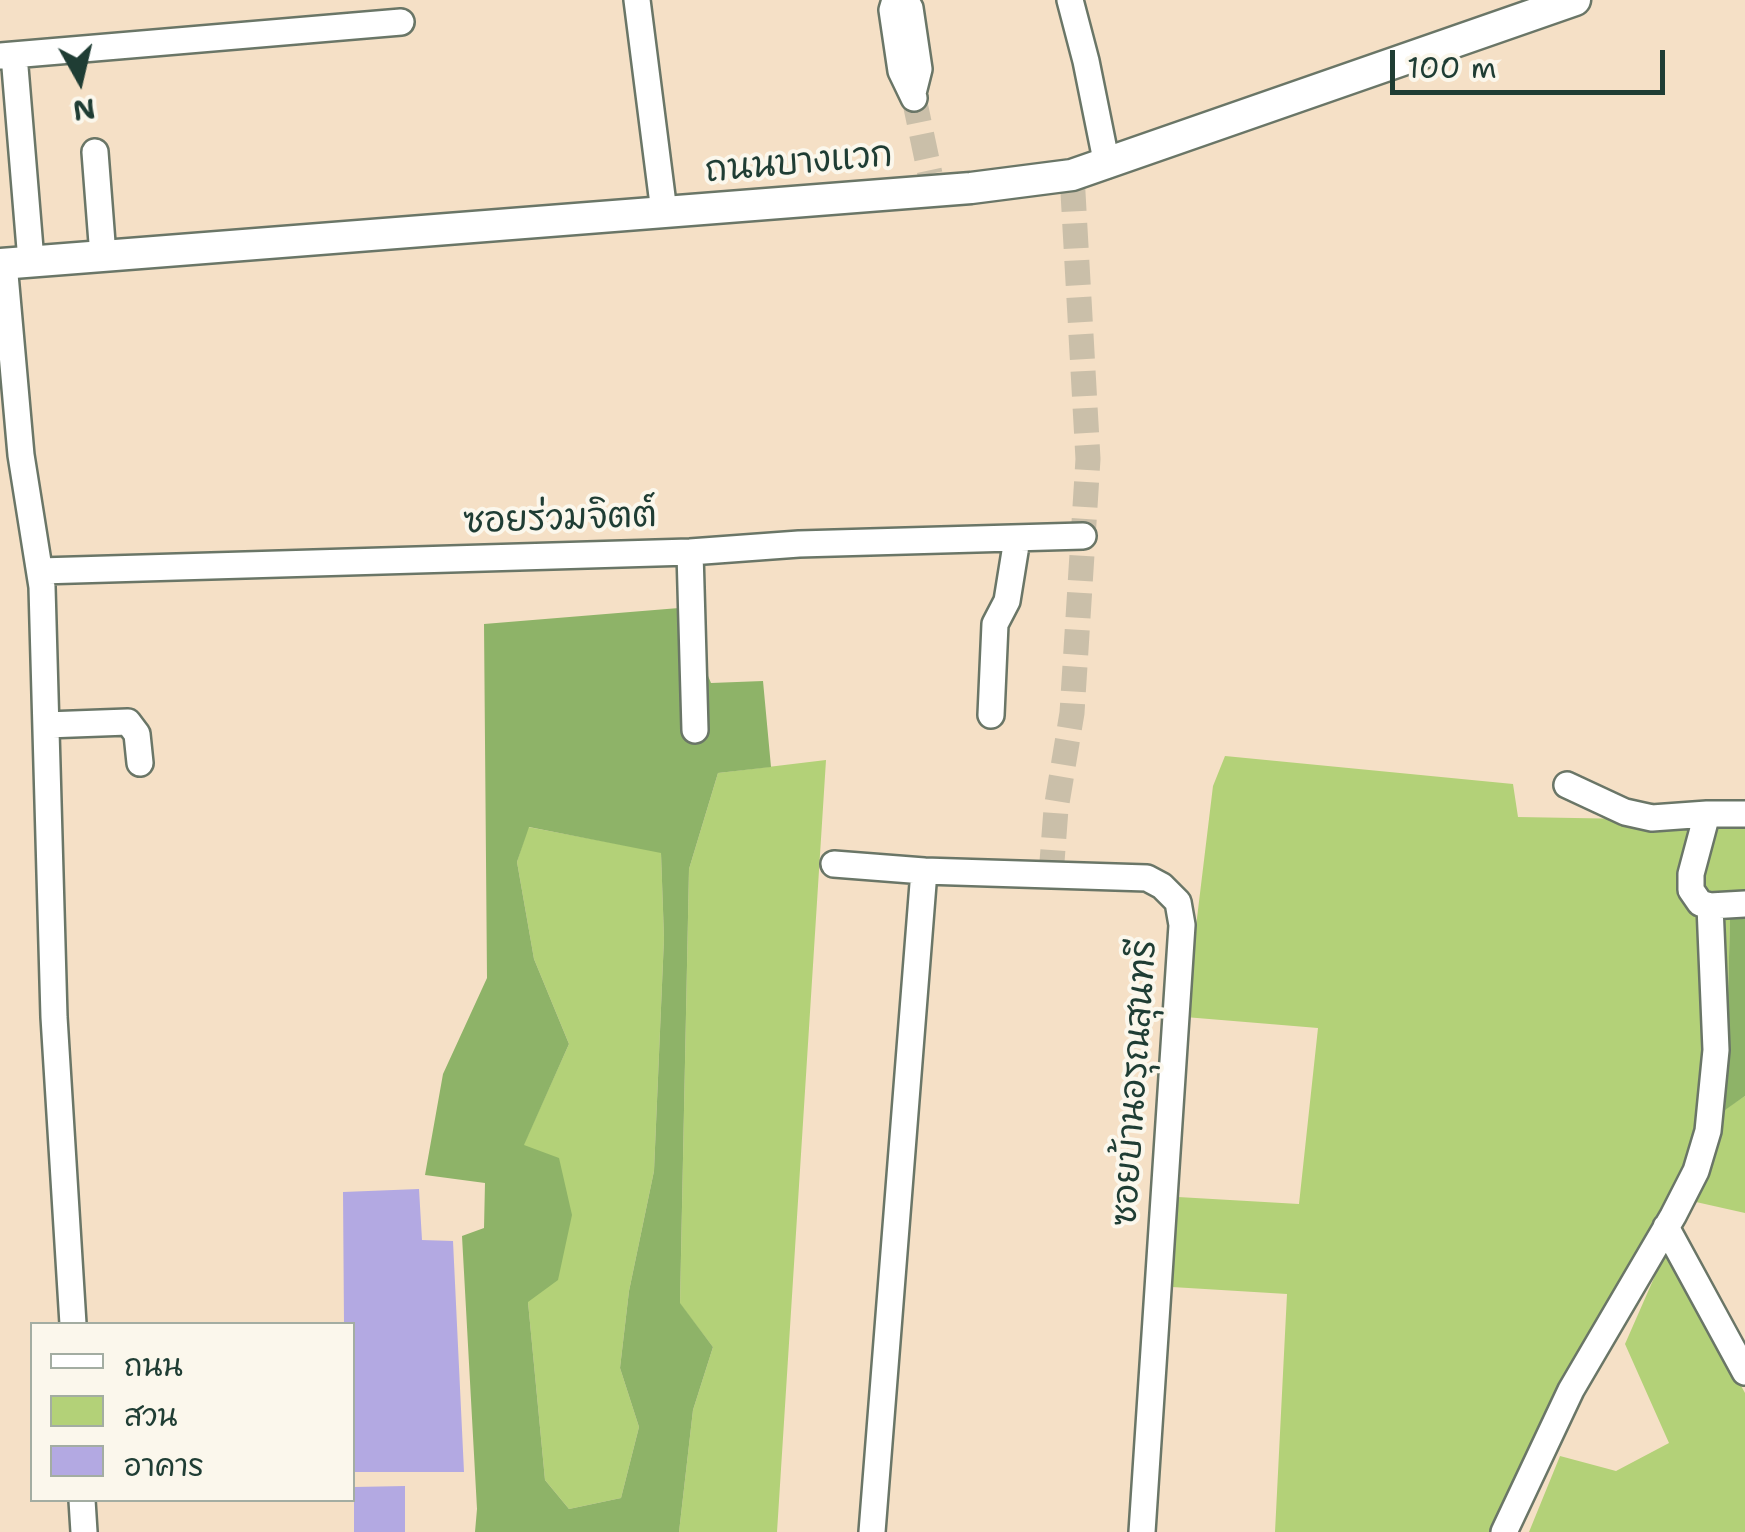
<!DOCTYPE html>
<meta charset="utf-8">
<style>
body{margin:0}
#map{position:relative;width:1745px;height:1532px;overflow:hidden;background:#f5e0c6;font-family:"Shantell Sans","Playpen Sans Thai",sans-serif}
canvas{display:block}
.legend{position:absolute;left:30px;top:1322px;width:325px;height:180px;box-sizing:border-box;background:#fbf7ec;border:2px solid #a3ada2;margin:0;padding:12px 18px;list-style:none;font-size:30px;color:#1f3d34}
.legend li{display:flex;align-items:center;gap:20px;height:50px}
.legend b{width:50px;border:2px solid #a3ada2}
.north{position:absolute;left:30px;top:30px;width:100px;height:100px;-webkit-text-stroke:8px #fbf7ec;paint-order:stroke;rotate:172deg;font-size:28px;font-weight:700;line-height:40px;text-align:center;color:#1f3d34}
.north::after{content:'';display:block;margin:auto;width:35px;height:45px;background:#1f3d34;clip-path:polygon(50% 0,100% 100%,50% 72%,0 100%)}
.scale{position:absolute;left:1390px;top:50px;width:275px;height:45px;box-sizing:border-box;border:5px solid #1f3d34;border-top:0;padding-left:12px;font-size:30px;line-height:35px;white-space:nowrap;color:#1f3d34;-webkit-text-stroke:8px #fbf7ec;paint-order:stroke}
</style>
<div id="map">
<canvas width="1745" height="1532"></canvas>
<ul class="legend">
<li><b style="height:12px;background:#fff"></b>ถนน</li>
<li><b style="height:28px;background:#b3d178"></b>สวน</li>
<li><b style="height:28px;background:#b3a9e2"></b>อาคาร</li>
</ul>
<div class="north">N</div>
<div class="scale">100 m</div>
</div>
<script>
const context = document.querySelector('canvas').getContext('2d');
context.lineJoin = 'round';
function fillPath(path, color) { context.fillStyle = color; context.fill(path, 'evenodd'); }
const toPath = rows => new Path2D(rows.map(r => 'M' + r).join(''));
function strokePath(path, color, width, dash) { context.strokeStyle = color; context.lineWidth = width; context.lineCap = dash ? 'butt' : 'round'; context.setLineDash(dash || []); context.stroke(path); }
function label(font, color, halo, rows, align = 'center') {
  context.font = font + ' "Shantell Sans","Playpen Sans Thai",sans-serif'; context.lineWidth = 8; context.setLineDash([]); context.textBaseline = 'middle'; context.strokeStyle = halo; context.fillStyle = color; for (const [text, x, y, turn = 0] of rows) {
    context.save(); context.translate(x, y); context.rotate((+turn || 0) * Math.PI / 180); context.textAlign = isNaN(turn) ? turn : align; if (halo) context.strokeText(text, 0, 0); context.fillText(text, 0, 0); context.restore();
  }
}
fillPath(toPath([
 [1225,756,1513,784,1518,817,1745,821,1745,916,1730,919,1725,1109,1745,1096,1745,1213,1696,1202,1667,1251,1745,1393,1745,1532,1529,1532,1560,1456,1616,1471,1669,1443,1625,1344,1661,1262,1501,1532,1275,1532,1287,1294,1172,1287,1178,1197,1299,1204,1318,1028,1185,1017,1213,786],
 [826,760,777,1532,679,1532,693,1410,713,1347,680,1304,689,869,718,773],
 [528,827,661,852,664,938,654,1171,629,1291,620,1368,639,1427,621,1498,569,1509,545,1480,528,1302,523,1146,569,1044,534,959,517,862]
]), '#b3d178');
fillPath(toPath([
 [679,608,711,683,763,681,771,767,718,773,689,869,680,1303,713,1347,693,1410,679,1532,475,1532,477,1509,462,1236,484,1228,485,1183,425,1175,443,1074,487,978,484,624],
 [529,827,661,853,664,938,654,1171,629,1291,620,1368,639,1427,621,1498,569,1509,545,1480,528,1302,558,1280,572,1215,559,1158,524,1145,569,1044,534,959,517,862],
 [1745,916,1745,1096,1725,1110,1730,918]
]), '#8eb368');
fillPath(toPath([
 [419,1189,422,1240,453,1241,464,1472,352,1472,352,1324,344,1324,343,1192],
 [405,1486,405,1532,354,1532,354,1487]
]), '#b3a9e2');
strokePath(toPath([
 [914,98,930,174],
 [1051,875,1056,809,1072,713,1088,459,1072,175]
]), '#cabfa9', 25, [25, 12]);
const minor = toPath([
 [637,0,664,212],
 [895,0,892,10,901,71,914,98],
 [905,0,910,8,919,69,913,93],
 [1070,0,1086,61,1107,165],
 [14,55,31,261],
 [0,56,401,22],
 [95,152,103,256],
 [4,263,21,455,42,587,54,1017,73,1324],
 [690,552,695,730],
 [40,571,690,552,799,544,1083,536],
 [991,715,995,624,1007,601,1017,539],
 [46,725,128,722,137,734,140,763],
 [1567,785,1625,812,1652,818,1707,814],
 [1745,814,1707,814,1691,874,1691,890,1700,903,1710,906,1745,904],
 [834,864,924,871,1147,878,1162,886,1178,902,1182,925,1142,1532],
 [1666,1227,1745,1372],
 [82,1500,84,1532],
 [872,1532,924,871],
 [1504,1532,1571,1390,1673,1216,1696,1171,1708,1131,1716,1050,1710,906]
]);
const major = toPath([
 [0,264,971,188,1072,175,1575,0]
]);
strokePath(minor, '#6a7667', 30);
strokePath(major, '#6a7667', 35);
strokePath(minor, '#fff', 25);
strokePath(major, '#fff', 30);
label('35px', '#1f3d34', '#fbf7ec', [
 ["ถนนบางแวก",799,164,-5],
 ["ซอยร่วมจิตต์",560,520,-2],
 ["ซอยบ้านอรุณสุนทรี",1136,1083,-86]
]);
</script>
